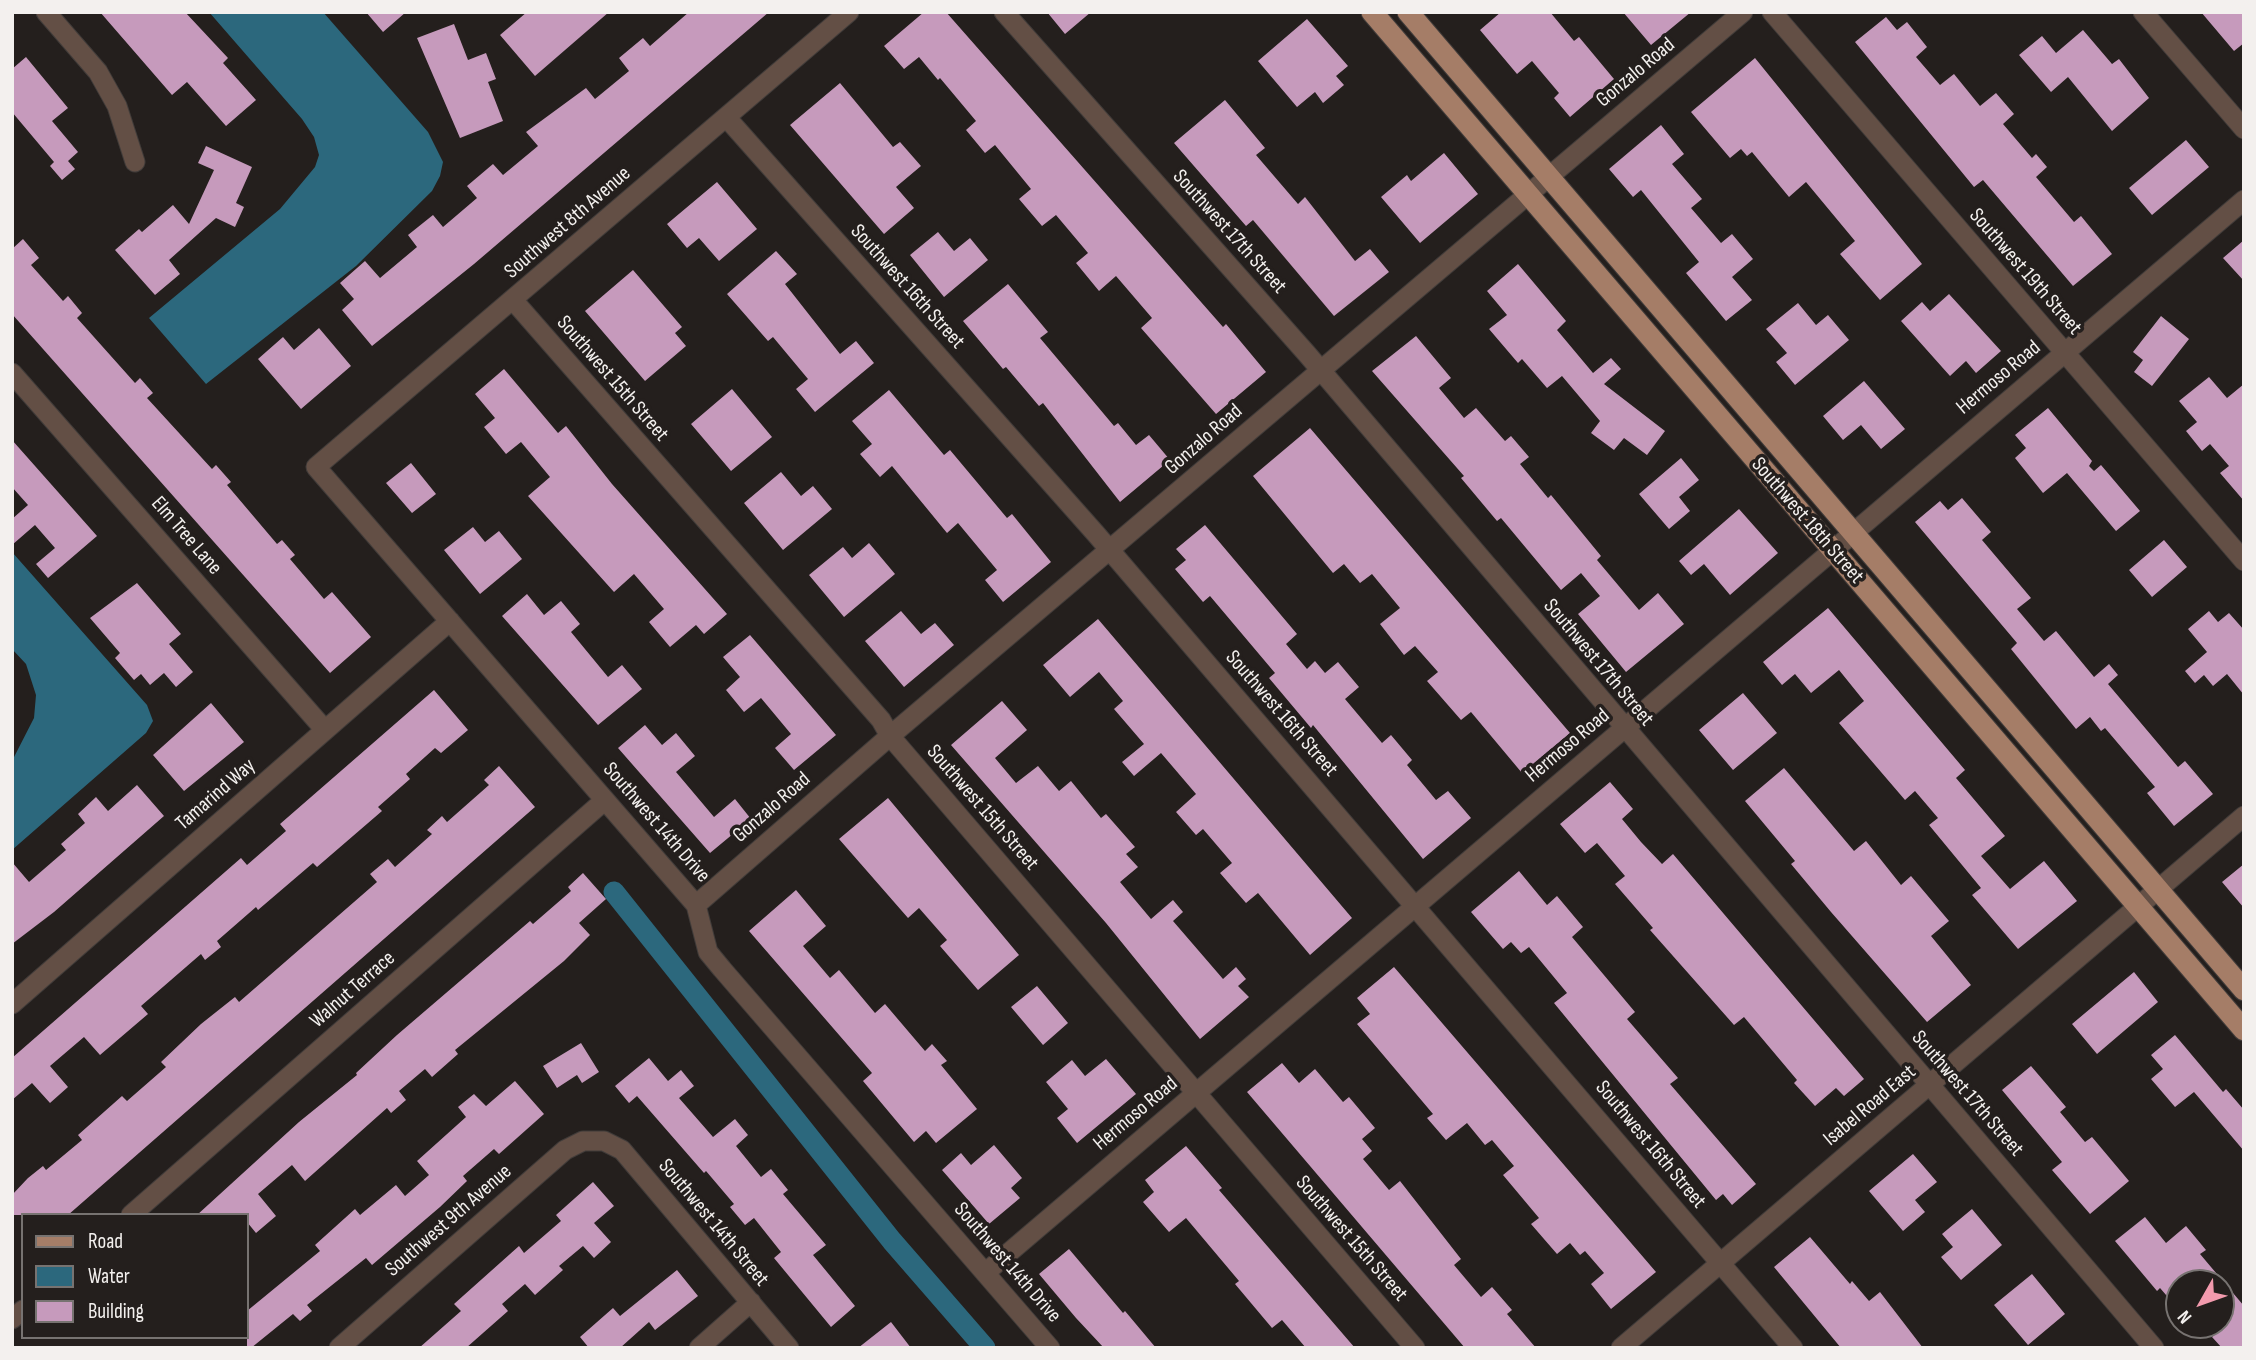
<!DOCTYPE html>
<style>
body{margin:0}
#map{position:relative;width:2256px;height:1360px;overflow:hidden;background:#241f1d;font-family:"Sofia Sans Condensed",sans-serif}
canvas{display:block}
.frame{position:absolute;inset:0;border:14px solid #f3f0ee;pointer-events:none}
.legend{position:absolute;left:21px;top:1213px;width:228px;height:126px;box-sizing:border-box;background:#241f1d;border:2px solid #777371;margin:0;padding:9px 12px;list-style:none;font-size:21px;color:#f3f0ee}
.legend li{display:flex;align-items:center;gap:14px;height:35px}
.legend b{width:35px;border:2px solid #777371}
.north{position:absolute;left:2165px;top:1269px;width:70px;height:70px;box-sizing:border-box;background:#241f1d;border:2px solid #777371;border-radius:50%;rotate:230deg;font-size:19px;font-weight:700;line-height:28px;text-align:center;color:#f3f0ee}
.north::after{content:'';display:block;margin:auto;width:24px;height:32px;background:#f29aad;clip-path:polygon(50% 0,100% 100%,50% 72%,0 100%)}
</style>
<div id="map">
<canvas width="2256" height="1360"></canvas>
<div class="frame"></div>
<ul class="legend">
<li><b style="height:9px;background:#a57d67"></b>Road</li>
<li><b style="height:19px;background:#2c687d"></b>Water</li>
<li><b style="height:19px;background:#c69abc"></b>Building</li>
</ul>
<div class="north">N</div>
</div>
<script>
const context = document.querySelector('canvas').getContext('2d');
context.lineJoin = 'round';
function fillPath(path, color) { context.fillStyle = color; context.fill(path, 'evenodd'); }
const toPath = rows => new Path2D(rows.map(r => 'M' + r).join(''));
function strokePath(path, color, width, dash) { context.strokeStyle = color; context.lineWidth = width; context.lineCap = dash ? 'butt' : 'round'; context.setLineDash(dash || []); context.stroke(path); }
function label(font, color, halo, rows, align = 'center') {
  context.font = font + ' "Sofia Sans Condensed",sans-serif'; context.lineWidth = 7; context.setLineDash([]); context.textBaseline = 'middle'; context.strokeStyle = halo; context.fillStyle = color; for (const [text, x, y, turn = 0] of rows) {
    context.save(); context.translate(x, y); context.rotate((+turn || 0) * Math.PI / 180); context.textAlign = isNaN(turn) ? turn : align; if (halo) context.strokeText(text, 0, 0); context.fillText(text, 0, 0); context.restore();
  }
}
fillPath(toPath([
 [209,12,323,12,428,132,443,162,440,176,432,191,356,266,206,384,149,318,280,209,315,167,319,155,314,137,302,119],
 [12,552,147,705,153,721,146,733,12,850,12,761,34,718,36,695,26,664,12,649]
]), '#2c687d');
strokePath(toPath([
 [614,892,892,1241,985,1348]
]), '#2c687d', 21);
fillPath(toPath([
 [100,12,185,12,228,58,223,63,256,100,226,126,187,82,172,95],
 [366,12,406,12,383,32],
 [527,12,609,12,535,76,500,35],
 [689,12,769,12,474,264,372,346,342,310,354,299,340,283,365,261,380,278,417,247,408,235,433,215,443,227,477,198,467,186,493,164,503,175,538,146,526,132,586,88,595,99,629,71,619,58,643,38,650,46],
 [924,12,946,12,1223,327,1226,324,1266,372,1216,414,1141,328,1152,318,1116,276,1099,291,1076,263,1088,253,1056,215,1042,226,1019,199,1031,189,995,145,985,153,966,130,976,121,940,78,938,80,919,57,904,69,884,46],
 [1047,12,1091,12,1065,34],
 [1501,12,1550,12,1574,41,1579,37,1614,79,1570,117,1554,98,1559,93,1532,61,1517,74,1480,30],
 [1623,12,1691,12,1651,45],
 [2201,12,2244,12,2244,43,2234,51],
 [1886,17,1897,30,1907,22,1927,47,1916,57,1940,85,1954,74,1980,106,1996,93,2014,114,2003,124,2032,158,2036,154,2047,167,2036,177,2074,222,2081,216,2112,254,2073,286,1983,180,1974,187,1855,42],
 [1307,19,1348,66,1336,76,1344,85,1323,103,1315,92,1297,107,1258,61],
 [454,24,468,60,486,53,496,79,488,82,503,121,460,138,417,38],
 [2083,30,2112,64,2119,59,2149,98,2112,131,2068,77,2051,92,2019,55,2042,36,2056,53],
 [26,57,68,108,52,121,78,152,68,161,75,169,62,180,50,166,54,162,12,112,12,69],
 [1755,58,1922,264,1880,300,1840,254,1855,241,1806,182,1789,197,1752,152,1747,156,1741,149,1730,158,1691,112],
 [840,83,893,147,900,142,921,166,896,187,914,208,884,234,790,125],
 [1225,100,1265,148,1256,155,1298,204,1305,197,1355,261,1370,249,1389,272,1334,316,1253,220,1246,226,1174,143],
 [1661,125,1684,154,1672,164,1702,199,1691,208,1721,243,1732,234,1753,259,1732,277,1752,300,1726,321,1686,273,1699,262,1641,190,1633,197,1609,169],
 [2186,140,2209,167,2152,215,2129,188],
 [206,146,252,167,236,203,244,207,235,227,216,218,169,260,180,274,155,295,115,250,139,229,142,232,173,205,189,224,214,170,198,163],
 [1444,153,1478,194,1420,243,1381,197,1407,175,1411,181],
 [717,182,757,229,719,261,699,238,687,248,667,224],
 [938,232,954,251,970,238,988,260,944,297,910,255],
 [23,239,39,258,31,265,63,301,68,296,82,313,77,318,135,383,140,378,153,393,147,398,212,469,216,465,231,482,227,485,277,544,282,540,295,555,290,559,324,599,332,592,371,637,330,673,12,314,12,249],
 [2244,240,2244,281,2223,258],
 [776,251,797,274,785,284,840,354,856,341,874,363,815,412,796,389,808,379,773,337,768,341,727,294],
 [1518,264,1566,321,1557,330,1593,373,1611,358,1621,369,1604,384,1665,431,1647,455,1624,438,1614,450,1591,433,1600,421,1562,376,1547,388,1522,359,1518,363,1489,329,1507,315,1487,291],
 [633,270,682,327,675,333,686,346,645,381,585,311],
 [1008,284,1048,332,1040,338,1114,426,1118,423,1136,445,1149,435,1170,460,1120,502,1043,403,1039,406,1006,367,1003,369,963,321],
 [1949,294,2001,351,1976,373,1966,361,1950,376,1901,321,1922,302,1930,311],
 [1798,303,1816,325,1828,315,1849,340,1795,385,1776,362,1787,353,1766,329],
 [2161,316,2189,339,2152,386,2134,372,2143,360,2133,352],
 [319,328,351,366,301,409,258,359,283,337,294,350],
 [1416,336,1451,378,1439,388,1464,418,1476,408,1505,441,1511,436,1529,457,1520,464,1548,498,1551,495,1601,556,1597,560,1639,610,1658,593,1684,624,1626,672,1578,614,1600,596,1581,573,1561,590,1501,518,1497,521,1461,478,1464,476,1372,371],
 [504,369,558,433,566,426,612,484,727,614,704,634,696,625,670,647,649,622,664,609,634,574,614,592,528,496,550,477,521,442,506,454,484,427,495,418,475,394],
 [2209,377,2227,398,2244,384,2244,501,2220,473,2229,466,2210,444,2202,451,2186,431,2197,422,2179,401],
 [1864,381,1905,429,1881,449,1861,425,1843,440,1823,416],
 [732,389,772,437,731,471,691,424],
 [889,390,944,455,950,450,1007,518,1012,514,1051,562,1003,602,985,580,997,570,958,523,947,533,892,466,880,477,860,454,872,444,852,421],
 [2048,408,2092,461,2089,466,2094,471,2101,465,2140,511,2116,531,2067,473,2043,493,2015,458,2026,448,2015,435],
 [1310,428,1570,733,1522,773,1471,712,1461,720,1427,681,1438,672,1415,646,1404,655,1380,624,1400,608,1372,574,1360,583,1344,564,1333,573,1253,476],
 [12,440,97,536,48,578,36,564,55,548,35,525,12,545,12,519,28,505,12,487],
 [1681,458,1699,480,1679,497,1690,511,1669,529,1639,494],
 [411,463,436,494,412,513,386,483],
 [781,472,801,496,813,486,832,509,783,550,744,503],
 [1962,498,1991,532,1982,540,2031,598,2017,609,2044,641,2056,631,2094,677,2109,664,2118,675,2108,684,2178,767,2185,761,2213,794,2174,826,2147,793,2155,787,2105,728,2101,731,2090,717,2076,729,2011,649,2017,643,1915,522,1940,501,1948,510],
 [1739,509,1778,553,1730,595,1704,564,1691,575,1679,561],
 [1205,525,1297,634,1286,644,1307,669,1315,661,1325,673,1338,662,1359,687,1345,699,1382,743,1391,735,1412,760,1407,765,1436,800,1448,791,1471,818,1423,859,1313,725,1311,728,1269,678,1275,673,1210,596,1203,602,1175,569,1186,560,1176,549],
 [473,527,485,542,499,531,522,559,480,594,444,550],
 [2164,540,2187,567,2152,597,2129,570],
 [869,543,895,574,844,617,809,575,843,547,852,558],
 [137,583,181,634,169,644,193,672,176,687,164,673,150,685,141,674,134,680,115,658,120,653,90,618],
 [527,594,544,615,561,601,580,624,571,632,608,677,622,665,642,689,598,725,502,616],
 [1828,608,1965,770,1956,778,2005,836,1981,856,2010,889,2044,861,2077,901,2018,949,1972,895,1981,888,1929,825,1938,818,1915,791,1905,800,1839,723,1864,701,1839,670,1811,693,1795,674,1782,685,1763,662],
 [901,611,921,634,935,623,954,645,904,687,865,641],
 [2209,611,2218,622,2229,613,2244,630,2244,695,2227,674,2213,686,2204,675,2195,683,2185,671,2207,652,2188,629],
 [1098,619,1352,918,1310,955,1258,893,1246,903,1220,873,1232,863,1203,829,1196,835,1176,812,1196,794,1161,753,1134,776,1122,762,1144,744,1114,709,1123,701,1099,672,1070,697,1043,665],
 [750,635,836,735,794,770,775,748,791,734,761,698,744,712,726,690,740,677,723,657],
 [434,690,468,730,441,753,435,748,406,774,410,779,378,807,382,811,317,867,313,863,258,910,256,907,217,941,221,947,205,960,201,954,141,1006,148,1014,100,1055,84,1037,50,1066,68,1087,50,1103,32,1083,12,1100,12,1058,241,858,247,865,286,831,280,824],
 [1743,693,1777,733,1733,770,1699,730],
 [1002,701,1027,730,995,758,1016,783,1038,766,1059,791,1071,781,1101,818,1106,814,1135,847,1126,854,1138,867,1120,882,1151,919,1173,900,1183,912,1173,921,1223,979,1236,967,1246,979,1238,986,1249,997,1200,1039,1106,923,951,745],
 [211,703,244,742,184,791,153,755],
 [645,725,662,745,676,733,695,756,676,772,714,817,735,799,751,819,710,853,618,748],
 [499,766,535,807,68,1215,12,1215,12,1195,28,1178,43,1166,46,1170,82,1140,78,1135,122,1096,127,1101,166,1067,161,1062,201,1024,235,997,239,1002,377,882,370,874,388,859,395,867,432,834,427,830,442,816,447,822,489,785,484,780],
 [1784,768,1854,851,1866,841,1901,885,1911,876,1949,921,1931,936,1971,985,1927,1022,1831,912,1791,864,1795,861,1745,801],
 [1610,782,1633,809,1622,819,1641,842,1662,864,1673,854,1864,1079,1844,1096,1836,1088,1815,1106,1794,1083,1797,1080,1744,1017,1734,1025,1650,930,1653,928,1615,884,1625,876,1597,843,1585,853,1560,824],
 [137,785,164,816,54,912,12,944,12,862,29,882,66,850,61,844,85,823,78,814,96,797,108,811],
 [888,798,1019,955,978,990,940,946,947,940,919,908,908,918,839,839],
 [2244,864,2244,908,2222,882],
 [1519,871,1547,905,1557,896,1583,927,1572,937,1635,1012,1627,1019,1678,1078,1670,1084,1756,1184,1732,1205,1723,1194,1716,1200,1554,1003,1567,993,1529,947,1521,953,1511,942,1503,949,1471,912],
 [583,873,606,899,579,923,590,935,564,961,455,1050,458,1054,432,1077,425,1069,399,1091,406,1100,391,1113,387,1108,305,1181,292,1165,258,1194,276,1216,256,1233,247,1222,247,1215,197,1215,299,1122,357,1075,356,1073,397,1035,530,921,533,924,571,891,568,887],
 [796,890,826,926,803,946,830,978,839,970,875,1013,885,1004,925,1051,932,1044,947,1061,941,1065,977,1109,936,1143,926,1131,914,1142,863,1081,872,1073,749,931],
 [1394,967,1656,1272,1611,1309,1591,1284,1604,1273,1585,1251,1580,1255,1570,1243,1557,1254,1531,1224,1539,1218,1503,1175,1514,1166,1492,1140,1485,1145,1467,1123,1446,1140,1427,1118,1433,1114,1357,1024,1370,1014,1357,998],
 [2134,972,2158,1002,2097,1054,2072,1024],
 [1037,986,1068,1023,1043,1045,1011,1007],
 [2175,1035,2223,1092,2226,1089,2244,1110,2244,1151,2194,1092,2175,1107,2151,1079,2163,1069,2151,1055],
 [581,1043,599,1072,582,1083,577,1075,557,1088,543,1066],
 [649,1058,668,1081,681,1070,694,1086,679,1098,713,1137,735,1119,748,1135,736,1146,761,1177,771,1169,788,1190,783,1194,826,1245,813,1255,855,1306,831,1327,774,1258,781,1252,754,1218,745,1225,730,1207,734,1204,706,1171,704,1173,637,1096,629,1103,615,1086],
 [1106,1059,1136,1094,1077,1143,1057,1118,1068,1109,1046,1082,1072,1060,1085,1076],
 [1282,1063,1299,1083,1315,1069,1343,1102,1349,1097,1375,1128,1362,1139,1372,1151,1363,1159,1389,1190,1400,1181,1461,1259,1454,1265,1481,1297,1492,1287,1512,1310,1507,1314,1536,1348,1465,1348,1247,1092],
 [2031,1066,2066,1107,2060,1112,2085,1142,2092,1137,2129,1181,2090,1214,2052,1170,2062,1162,2002,1090],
 [515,1081,544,1114,499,1154,494,1149,463,1176,467,1181,440,1207,372,1265,366,1258,307,1305,312,1311,300,1321,293,1314,251,1348,247,1348,247,1311,320,1251,315,1245,355,1209,360,1215,396,1185,405,1196,429,1175,417,1161,466,1117,458,1107,474,1094,486,1106],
 [994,1145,1022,1178,1011,1188,1020,1198,989,1224,942,1170,961,1153,971,1165],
 [1186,1146,1222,1188,1219,1190,1355,1348,1306,1348,1282,1320,1272,1328,1235,1284,1239,1281,1186,1218,1169,1232,1143,1202,1154,1192,1145,1180],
 [1913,1154,1937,1182,1915,1200,1925,1212,1903,1231,1869,1191],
 [593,1182,614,1206,594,1223,611,1242,594,1258,583,1246,559,1266,563,1270,535,1295,525,1284,502,1304,508,1311,466,1348,419,1348,461,1311,454,1304,519,1246,524,1253,561,1221,556,1215],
 [1972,1209,2002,1245,1961,1280,1941,1257,1953,1247,1942,1234],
 [2145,1217,2166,1243,2186,1226,2206,1250,2200,1254,2244,1306,2244,1348,2222,1348,2212,1337,2221,1329,2221,1283,2179,1283,2179,1310,2160,1288,2157,1291,2115,1241],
 [1810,1237,1850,1284,1852,1281,1869,1301,1880,1292,1923,1348,1841,1348,1774,1267],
 [1069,1249,1123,1313,1125,1311,1156,1348,1104,1348,1076,1318,1039,1274],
 [677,1270,698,1296,655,1330,649,1322,620,1348,589,1348,580,1337,613,1308,620,1316],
 [2032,1274,2065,1314,2028,1345,1994,1305],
 [891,1322,911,1348,858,1348]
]), '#c69abc');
const minor = toPath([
 [46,12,98,72,117,106,135,162],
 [849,12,316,467,696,905,708,952,722,969,1050,1348],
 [1004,12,1307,354,2154,1348],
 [1772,12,2244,561],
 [2143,12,2244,129],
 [726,117,1096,534,1793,1348],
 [513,300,881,720,890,736,1415,1348],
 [12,373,325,730],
 [696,905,890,736,1743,12],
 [12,1004,450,621],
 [131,1215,605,800],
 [985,1273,2244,200],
 [12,1319,23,1310],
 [339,1348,565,1150,583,1141,604,1141,622,1150,789,1348],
 [699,1348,751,1302],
 [1621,1348,2244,816]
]);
const major = toPath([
 [1372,12,2244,1030],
 [1408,12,2244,990]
]);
strokePath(minor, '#413c3a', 21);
strokePath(major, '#413c3a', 23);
strokePath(minor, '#634f45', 19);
strokePath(major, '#a57d67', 21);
label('21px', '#f3f0ee', '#241f1d', [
 ["Gonzalo Road",1636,73,-40],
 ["Southwest 8th Avenue",568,223,-41],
 ["Southwest 17th Street",1229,232,48],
 ["Southwest 19th Street",2025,272,49],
 ["Southwest 16th Street",907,287,48],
 ["Hermoso Road",1999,378,-40],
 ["Southwest 15th Street",612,379,49],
 ["Gonzalo Road",1204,440,-41],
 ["Southwest 18th Street",1807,521,49],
 ["Elm Tree Lane",186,536,49],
 ["Southwest 17th Street",1598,663,50],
 ["Southwest 16th Street",1281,714,49],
 ["Hermoso Road",1568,746,-40],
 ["Tamarind Way",216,795,-41],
 ["Gonzalo Road",772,808,-41],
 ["Southwest 15th Street",982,808,49],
 ["Southwest 14th Drive",656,823,49],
 ["Walnut Terrace",353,990,-41],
 ["Southwest 17th Street",1967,1094,49],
 ["Isabel Road East",1870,1106,-40],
 ["Hermoso Road",1136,1114,-40],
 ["Southwest 16th Street",1650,1145,50],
 ["Southwest 9th Avenue",449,1221,-41],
 ["Southwest 14th Street",713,1223,50],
 ["Southwest 15th Street",1351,1239,49],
 ["Southwest 14th Drive",1007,1263,49]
]);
</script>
